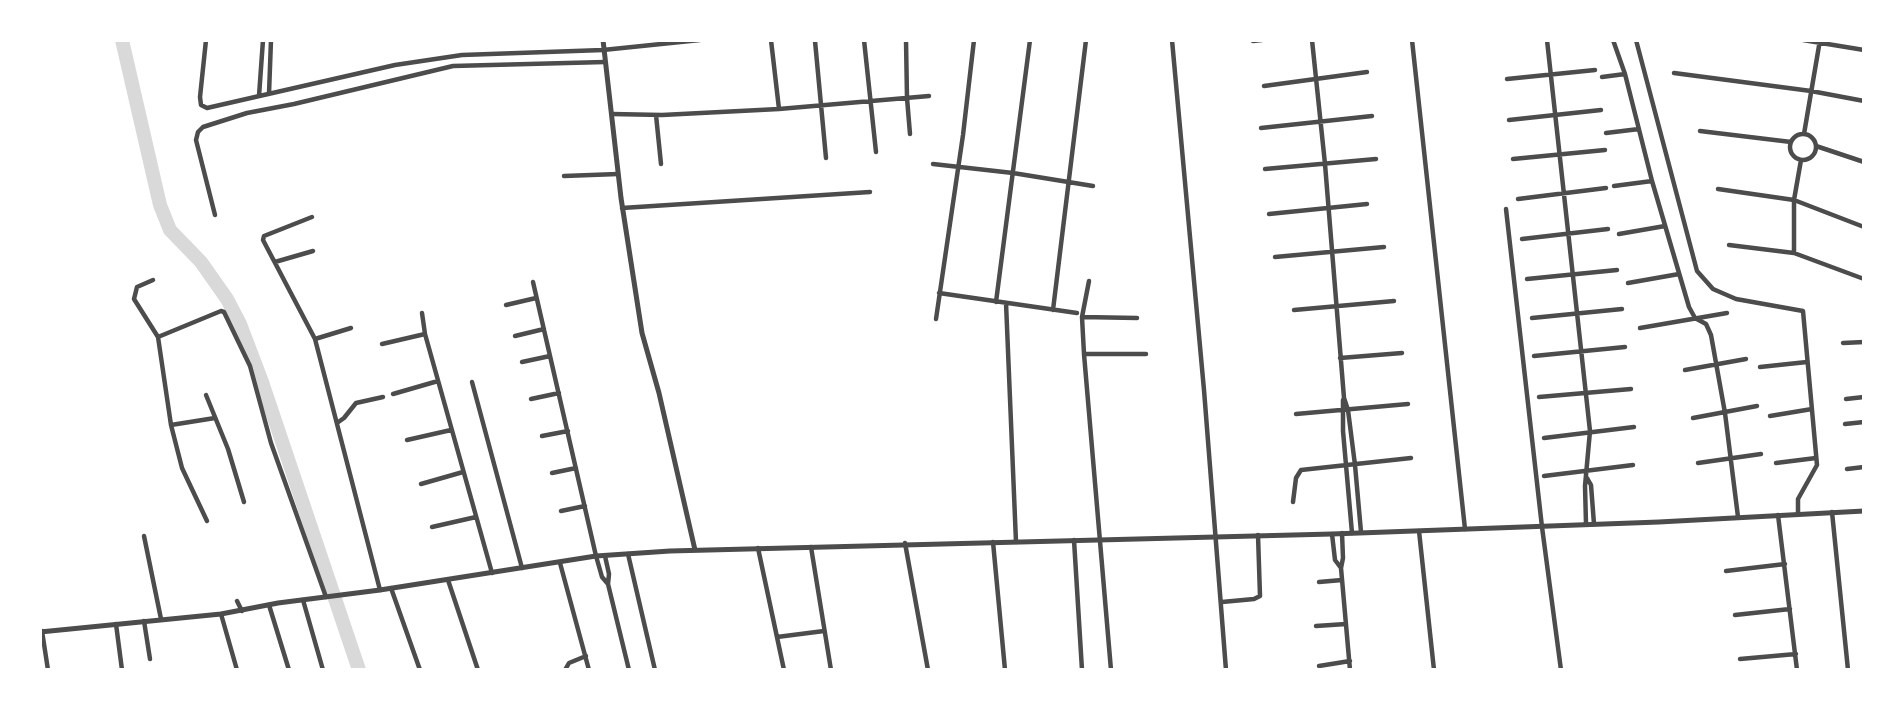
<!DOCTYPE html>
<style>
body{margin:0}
#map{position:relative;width:1904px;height:710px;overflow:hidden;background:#fff;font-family:"Alegreya Sans",sans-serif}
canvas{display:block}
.frame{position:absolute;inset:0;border:42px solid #fff;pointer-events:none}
</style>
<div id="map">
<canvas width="1904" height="710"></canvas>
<div class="frame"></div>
</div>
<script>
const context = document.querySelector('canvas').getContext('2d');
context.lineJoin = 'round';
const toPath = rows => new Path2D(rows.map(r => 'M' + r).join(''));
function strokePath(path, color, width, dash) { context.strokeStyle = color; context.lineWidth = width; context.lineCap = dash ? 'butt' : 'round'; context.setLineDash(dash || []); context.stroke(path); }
strokePath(toPath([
 [122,40,160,205,170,230,201,262,227,299,240,324,262,382,359,670]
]), '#d9d9d9', 14);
strokePath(toPath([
 [206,40,200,97,201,105,207,108,395,65,462,55,603,50,700,40],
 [771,40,779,109],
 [864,40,876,152],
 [906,40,907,98,910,134],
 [1172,40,1204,390,1226,670],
 [1312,40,1325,164,1344,398,1348,410,1355,465,1361,532],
 [1412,40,1465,529],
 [1547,40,1590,431,1585,486,1586,524],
 [1613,40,1625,74,1652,181,1689,307,1695,318,1706,324,1711,335,1725,413,1738,517],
 [1636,40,1697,271,1713,289,1736,299,1803,311,1817,465,1798,499,1798,514],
 [1803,40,1864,50],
 [815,41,826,158],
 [1253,41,1262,40],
 [1674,73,1811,91,1864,101],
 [1602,77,1625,74],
 [1507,79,1595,70],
 [1264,86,1367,72],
 [269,94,271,40],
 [259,96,263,40],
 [612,114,662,115,779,109,929,96],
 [656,115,661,164],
 [1509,120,1601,110],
 [1261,128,1372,116],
 [1700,131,1791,142],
 [1606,133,1639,129],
 [1804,134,1820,40],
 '1790 147a13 13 0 1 1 26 0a13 13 0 1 1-26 0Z',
 [1816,146,1864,162],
 [1513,159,1605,150],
 [933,164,1013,173,1093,186],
 [1265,169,1376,159],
 [564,176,618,174],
 [1614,186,1652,181],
 [1718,189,1794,200,1864,227],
 [1518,199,1606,188],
 [622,208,870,192],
 [1506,209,1542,527,1561,670],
 [1269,214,1367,204],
 [215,215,196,140,198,132,203,127,247,113,294,104,453,66,605,62],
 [312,217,264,236,263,240,315,339,380,590],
 [1619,234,1665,226],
 [1522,239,1608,229],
 [1729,245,1794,253,1864,279],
 [1794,253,1794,200,1801,160],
 [1275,257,1384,247],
 [275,262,313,251],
 [1527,279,1617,270],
 [153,280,137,287,134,299,158,337,171,425,182,468,207,521],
 [533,282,596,556,602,577,608,584],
 [1628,283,1679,274],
 [939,293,1077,313],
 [996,302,1030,40],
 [1006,303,1016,542],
 [506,305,536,298],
 [1053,310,1086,40],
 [1294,310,1394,301],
 [422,313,425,334,492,573],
 [1082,317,1089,281],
 [1532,318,1622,309],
 [936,319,963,135,974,40],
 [1640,328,1727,313],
 [515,336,544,329],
 [158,337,221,311,224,312,250,366,271,443,326,597],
 [315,339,351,328],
 [1843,343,1864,342],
 [382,344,425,334],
 [1084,354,1082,317,1137,318],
 [1534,356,1625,347],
 [1340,358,1402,353],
 [522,362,550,356],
 [1760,367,1807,362],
 [1685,370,1746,359],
 [472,382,522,568],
 [393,394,438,381],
 [206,395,228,449,244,502],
 [1539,397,1631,389],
 [531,399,559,393],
 [1846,399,1864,397],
 [1343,400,1343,431,1352,533],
 [1296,414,1408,404],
 [1770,416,1812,409],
 [1693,418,1757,406],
 [337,423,344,418,356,403,383,397],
 [1845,424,1864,422],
 [171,425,215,418],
 [542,436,568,431],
 [1544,438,1634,427],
 [407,440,451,430],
 [1698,463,1761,454],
 [1776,463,1816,458],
 [1847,469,1864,467],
 [552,473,576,468],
 [1544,476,1633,465],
 [1587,478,1591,485,1594,524],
 [421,484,463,472],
 [1293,502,1296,478,1301,470,1411,458],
 [561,511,585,506],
 [1832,512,1848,670],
 [1778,515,1797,670],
 [432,527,476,517],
 [1419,531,1434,670],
 [1342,533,1343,558,1341,568,1350,670],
 [1332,534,1335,560,1341,568],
 [144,536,161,619],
 [1074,540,1082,670],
 [993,542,1005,670],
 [905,543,928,670],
 [811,547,831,670],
 [758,548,784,670],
 [628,554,655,670],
 [605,556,609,574,608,584,629,670],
 [560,563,589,670],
 [1726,571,1785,564],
 [448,580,478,670],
 [1319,582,1342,580],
 [391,588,420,670],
 [303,600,323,670],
 [237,601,242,611],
 [1222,602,1254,599,1260,596,1258,535],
 [269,605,289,670],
 [221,614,237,670],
 [1735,615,1790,609],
 [144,621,150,659],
 [116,624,122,670],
 [1316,626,1346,624],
 [42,631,48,670],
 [777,637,824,631],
 [1740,659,1796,654],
 [1319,666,1350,661],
 [565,670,569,663,586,656],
 [1111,670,1084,354,1146,354]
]), '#4c4c4c', 4.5);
strokePath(toPath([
 [603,40,621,198,642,333,659,393,695,550],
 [40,632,221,614,278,603,380,590,596,556,670,551,1332,534,1659,522,1864,511]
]), '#4c4c4c', 5);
</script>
